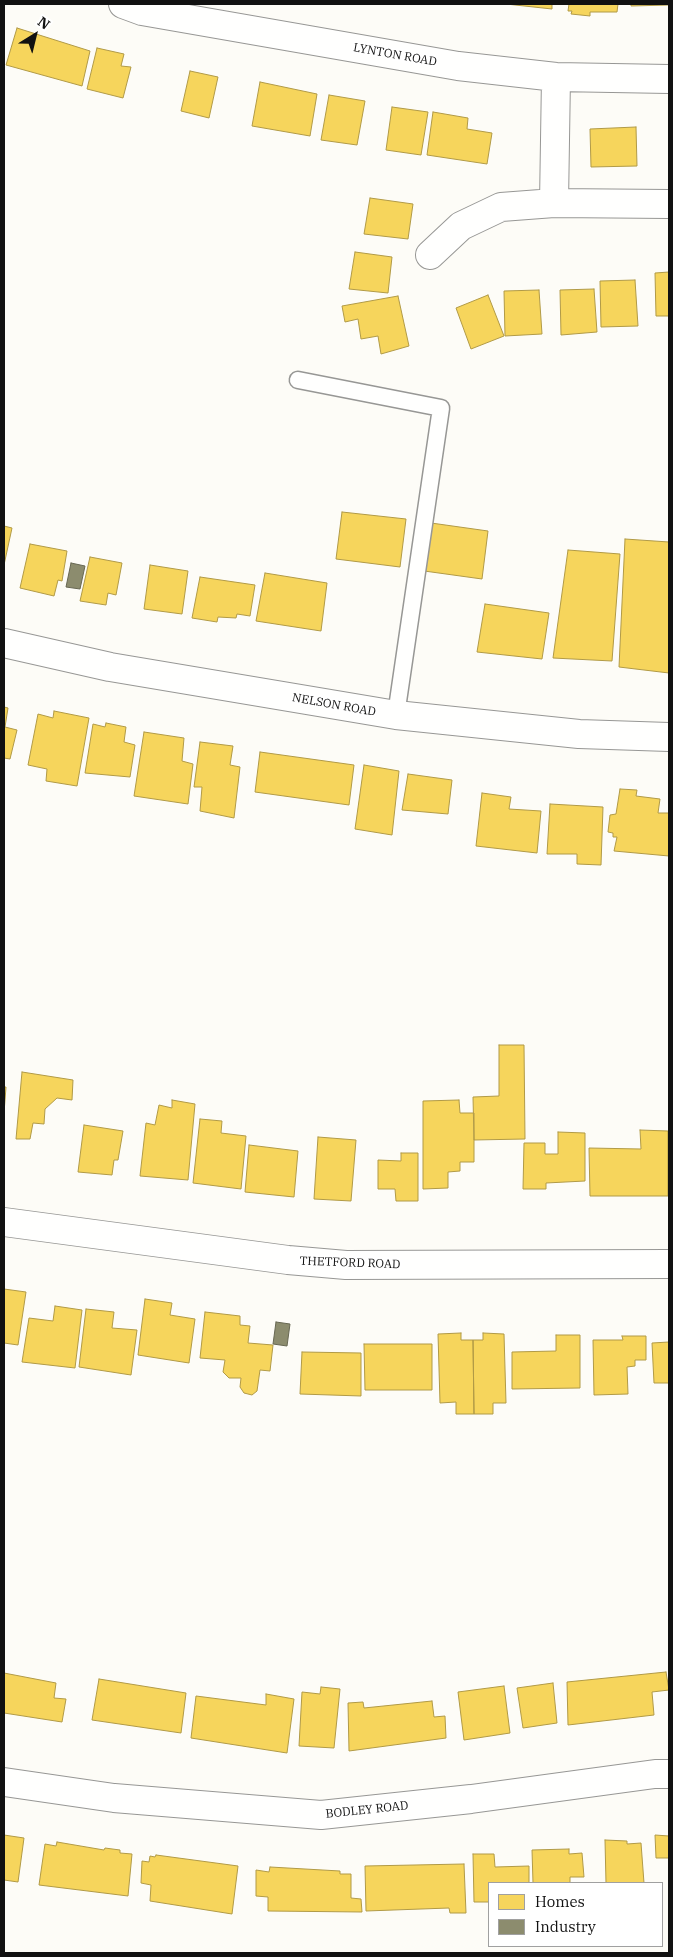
<!DOCTYPE html>
<style>
body{margin:0}
#map{position:relative;width:673px;height:1957px;overflow:hidden;background:#fdfcf7;font-family:"IBM Plex Serif",serif}
canvas{display:block}
.frame{position:absolute;inset:0;border:5px solid #111;pointer-events:none}
.legend{position:absolute;left:488px;top:1882px;width:175px;height:65px;box-sizing:border-box;background:#fff;border:1px solid #a0a0a0;margin:0;padding:6px 9px;list-style:none;font-size:15px;color:#111}
.legend li{display:flex;align-items:center;gap:10px;height:25px}
.legend b{width:25px;border:1px solid #a0a0a0}
.north{position:absolute;left:10px;top:10px;width:50px;height:50px;-webkit-text-stroke:4px #fff;paint-order:stroke;rotate:36deg;font-size:14px;font-weight:700;line-height:20px;text-align:center;color:#111}
.north::after{content:'';display:block;margin:auto;width:18px;height:22px;background:#111;clip-path:polygon(50% 0,100% 100%,50% 72%,0 100%)}
</style>
<div id="map">
<canvas width="673" height="1957"></canvas>
<div class="frame"></div>
<ul class="legend">
<li><b style="height:14px;background:#f6d55c"></b>Homes</li>
<li><b style="height:14px;background:#8c8c6e"></b>Industry</li>
</ul>
<div class="north">N</div>
</div>
<script>
const context = document.querySelector('canvas').getContext('2d');
context.lineJoin = 'round';
function fillPath(path, color) { context.fillStyle = color; context.fill(path, 'evenodd'); }
const toPath = rows => new Path2D(rows.map(r => 'M' + r).join(''));
function strokePath(path, color, width, dash) { context.strokeStyle = color; context.lineWidth = width; context.lineCap = dash ? 'butt' : 'round'; context.setLineDash(dash || []); context.stroke(path); }
function label(font, color, halo, rows, align = 'center') {
  context.font = font + ' "IBM Plex Serif",serif'; context.lineWidth = 5; context.setLineDash([]); context.textBaseline = 'middle'; context.strokeStyle = halo; context.fillStyle = color; for (const [text, x, y, turn = 0] of rows) {
    context.save(); context.translate(x, y); context.rotate((+turn || 0) * Math.PI / 180); context.textAlign = isNaN(turn) ? turn : align; if (halo) context.strokeText(text, 0, 0); context.fillText(text, 0, 0); context.restore();
  }
}
const homes = toPath([
 [506,4,552,4,552,9,506,4],
 [569,4,618,4,617,12,590,12,590,16,571,14,572,11,568,11,569,4],
 [631,4,669,4,669,5,631,6,631,4],
 [17,28,90,51,82,86,6,65,17,28],
 [97,48,124,54,121,66,131,67,123,98,87,89,97,48],
 [190,71,218,77,209,118,181,111,190,71],
 [260,82,317,94,310,136,252,126,260,82],
 [329,95,365,101,357,145,321,140,329,95],
 [392,107,428,112,421,155,386,150,392,107],
 [433,112,468,118,467,129,492,133,487,164,427,155,433,112],
 [636,127,637,166,591,167,590,129,636,127],
 [370,198,413,204,408,239,364,234,370,198],
 [355,252,392,257,388,293,349,289,355,252],
 [669,272,669,316,656,316,655,273,669,272],
 [635,280,638,326,601,327,600,281,635,280],
 [594,289,597,332,561,335,560,290,594,289],
 [539,290,542,334,505,336,504,291,539,290],
 [488,295,504,336,471,349,456,308,488,295],
 [398,296,409,346,381,354,378,336,361,339,358,319,345,322,342,306,398,296],
 [342,512,406,519,400,567,336,559,342,512],
 [424,522,488,531,482,579,417,570,424,522],
 [4,526,12,528,4,565,4,526],
 [625,539,669,542,669,673,619,667,625,539],
 [30,544,67,551,62,581,58,580,54,596,20,588,30,544],
 [568,550,620,554,612,661,553,658,568,550],
 [90,557,122,563,116,595,108,593,106,605,80,601,90,557],
 [150,565,188,571,182,614,144,609,150,565],
 [265,573,327,583,321,631,256,621,265,573],
 [200,577,255,585,250,616,237,614,236,618,218,617,217,622,192,618,200,577],
 [485,604,549,613,542,659,477,652,485,604],
 [4,707,8,708,5,727,17,730,10,759,4,758,4,707],
 [54,711,89,718,77,786,46,781,47,769,28,765,38,714,53,718,54,711],
 [106,723,126,727,124,742,135,745,130,777,85,773,93,724,105,727,106,723],
 [144,732,184,738,182,761,193,764,188,804,134,796,144,732],
 [200,742,233,746,230,765,240,767,234,818,200,811,202,787,194,787,200,742],
 [260,752,354,765,349,805,255,792,260,752],
 [364,765,399,771,392,835,355,829,364,765],
 [408,774,452,780,448,814,402,810,408,774],
 [620,789,637,790,636,796,660,799,658,813,669,813,669,856,614,851,617,837,613,837,613,833,608,832,610,815,616,814,620,789],
 [482,793,511,797,509,809,541,811,537,853,476,846,482,793],
 [550,804,603,807,601,865,577,864,577,854,547,854,550,804],
 [499,1045,524,1045,525,1139,474,1140,473,1097,499,1096,499,1045],
 [22,1072,73,1080,72,1100,57,1098,45,1109,44,1124,33,1123,30,1139,16,1139,22,1072],
 [4,1087,6,1087,4,1113,4,1087],
 [172,1100,195,1104,188,1180,140,1176,146,1123,155,1125,159,1105,172,1108,172,1100],
 [459,1100,460,1113,474,1113,474,1162,460,1162,460,1171,448,1172,448,1188,423,1189,423,1101,459,1100],
 [200,1119,222,1121,221,1133,246,1136,241,1189,193,1183,200,1119],
 [84,1125,123,1131,118,1160,114,1160,112,1175,78,1172,84,1125],
 [640,1130,668,1131,668,1196,590,1196,589,1148,641,1149,640,1130],
 [558,1132,585,1133,585,1181,546,1183,546,1189,523,1189,524,1143,545,1143,545,1154,558,1154,558,1132],
 [318,1137,356,1140,351,1201,314,1199,318,1137],
 [249,1145,298,1151,294,1197,245,1192,249,1145],
 [401,1153,418,1153,418,1201,396,1201,395,1189,378,1189,378,1160,401,1161,401,1153],
 [4,1289,26,1292,18,1345,4,1343,4,1289],
 [145,1299,172,1303,170,1315,195,1319,189,1363,138,1355,145,1299],
 [55,1306,82,1310,75,1368,22,1362,29,1318,53,1321,55,1306],
 [86,1309,114,1312,112,1328,137,1330,131,1375,79,1367,86,1309],
 [205,1312,240,1316,240,1325,250,1326,248,1343,273,1345,270,1371,260,1370,257,1391,252,1395,244,1393,240,1387,241,1378,229,1378,223,1372,225,1360,200,1358,205,1312],
 [461,1333,461,1340,473,1340,474,1414,456,1414,456,1402,440,1403,438,1334,461,1333],
 [483,1333,504,1334,506,1403,493,1403,493,1414,474,1414,473,1340,483,1340,483,1333],
 [556,1335,580,1335,580,1388,512,1389,512,1352,556,1351,556,1335],
 [622,1336,646,1336,646,1360,635,1360,635,1366,627,1367,628,1394,594,1395,593,1340,623,1340,622,1336],
 [669,1342,669,1383,654,1383,652,1343,669,1342],
 [364,1344,432,1344,432,1390,365,1390,364,1344],
 [302,1352,361,1353,361,1396,300,1394,302,1352],
 [666,1672,669,1690,652,1692,654,1715,568,1725,567,1682,666,1672],
 [4,1673,56,1683,54,1698,66,1699,62,1722,4,1713,4,1673],
 [99,1679,186,1693,181,1733,92,1720,99,1679],
 [553,1683,557,1723,523,1728,517,1688,553,1683],
 [504,1686,510,1733,464,1740,458,1692,504,1686],
 [321,1687,340,1689,334,1748,299,1746,302,1692,320,1694,321,1687],
 [266,1694,294,1699,287,1753,191,1738,196,1696,266,1705,266,1694],
 [432,1701,434,1717,445,1716,446,1738,349,1751,348,1703,363,1702,364,1708,432,1701],
 [669,1832,669,1863,669,1858,656,1858,655,1835,669,1836,669,1832],
 [4,1835,24,1838,18,1882,4,1880,4,1835],
 [605,1840,627,1841,627,1844,641,1843,644,1883,606,1883,605,1840],
 [57,1842,104,1850,105,1848,120,1850,120,1853,132,1854,128,1896,39,1885,45,1844,56,1846,57,1842],
 [569,1849,569,1854,582,1853,584,1877,570,1877,570,1883,533,1883,532,1850,569,1849],
 [473,1854,494,1854,495,1867,529,1866,529,1883,489,1883,489,1902,474,1902,473,1854],
 [156,1855,238,1866,232,1914,150,1901,151,1885,141,1883,142,1861,149,1862,150,1856,155,1857,156,1855],
 [464,1864,466,1913,450,1913,449,1908,366,1911,365,1866,464,1864],
 [270,1867,340,1871,340,1874,351,1874,351,1898,361,1899,362,1912,268,1911,268,1897,256,1896,256,1870,269,1872,270,1867]
]);
fillPath(homes, '#f6d55c');
strokePath(homes, '#b19a46', 1);
const industry = toPath([
 [71,563,85,566,80,589,66,587,71,563],
 [276,1322,290,1324,287,1346,273,1344,276,1322]
]);
fillPath(industry, '#8c8c6e');
strokePath(industry, '#676752', 1);
const lane = toPath([
 [298,380,441,408,396,715]
]);
const street = toPath([
 [123,4,142,11,458,66,556,77,669,79],
 [554,203,556,77],
 [430,255,461,226,501,207,554,203,669,204],
 [4,643,110,667,396,715,579,734,669,737],
 [4,1222,288,1260,346,1265,669,1264],
 [4,1782,114,1798,321,1815,471,1799,655,1774,669,1774]
]);
strokePath(lane, '#979795', 19);
strokePath(street, '#979795', 30);
strokePath(lane, '#fffffe', 16);
strokePath(street, '#fffffe', 28);
label('12px', '#111', '#fff', [
 ["LYNTON ROAD",395,55,10],
 ["NELSON ROAD",334,705,10],
 ["THETFORD ROAD",350,1263,2],
 ["BODLEY ROAD",367,1810,-6]
]);
</script>
